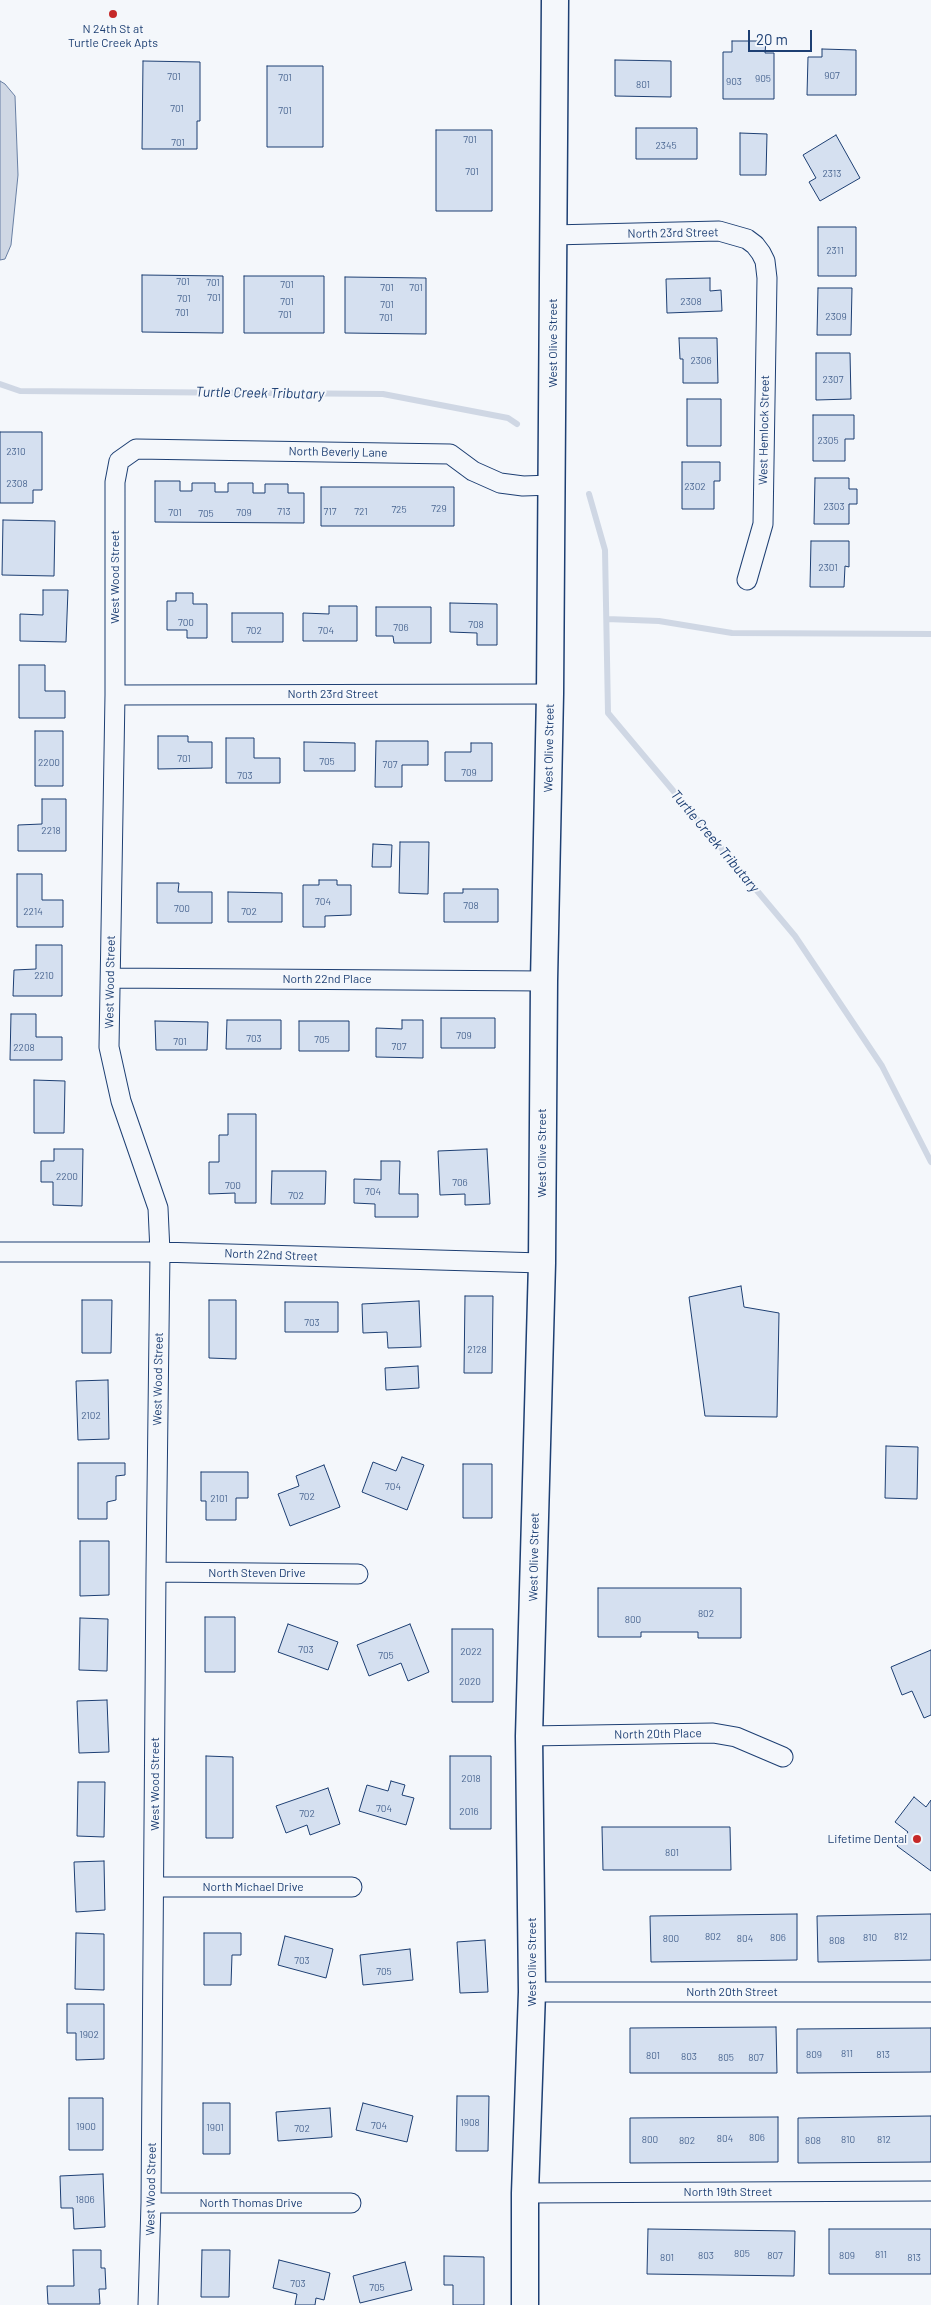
<!DOCTYPE html>
<style>
body{margin:0}
#map{position:relative;width:931px;height:2305px;overflow:hidden;background:#f4f7fb;font-family:Barlow,sans-serif}
canvas{display:block}
.scale{position:absolute;left:748px;top:30px;width:64px;height:22px;box-sizing:border-box;border:2px solid #1d3f73;border-top:0;padding-left:6px;font-size:15px;line-height:18px;white-space:nowrap;color:#1d3f73;-webkit-text-stroke:4px #f4f7fb;paint-order:stroke}
</style>
<div id="map">
<canvas width="931" height="2305"></canvas>
<div class="scale">20 m</div>
</div>
<script>
const context = document.querySelector('canvas').getContext('2d');
context.lineJoin = 'round';
function fillPath(path, color) { context.fillStyle = color; context.fill(path, 'evenodd'); }
const toPath = rows => new Path2D(rows.map(r => 'M' + r).join(''));
function strokePath(path, color, width, dash) { context.strokeStyle = color; context.lineWidth = width; context.lineCap = dash ? 'butt' : 'round'; context.setLineDash(dash || []); context.stroke(path); }
function label(font, color, halo, rows, align = 'center') {
  context.font = font + ' Barlow,sans-serif'; context.lineWidth = 4; context.setLineDash([]); context.textBaseline = 'middle'; context.strokeStyle = halo; context.fillStyle = color; for (const [text, x, y, turn = 0] of rows) {
    context.save(); context.translate(x, y); context.rotate((+turn || 0) * Math.PI / 180); context.textAlign = isNaN(turn) ? turn : align; if (halo) context.strokeText(text, 0, 0); context.fillText(text, 0, 0); context.restore();
  }
}
const water = toPath([
 [0,81,5,84,15,96,18,175,11,245,5,259,0,260,0,81]
]);
fillPath(water, '#cfd7e4');
strokePath(water, '#687fa3', 1);
strokePath(toPath([
 [0,384,20,391,383,394,508,418,517,424],
 [589,494,605,550,608,713,795,936,882,1066,931,1162],
 [607,619,659,621,732,633,931,634]
]), '#cfd7e4', 6);
const building = toPath([
 [732,41,766,41,765,53,774,53,774,99,723,99,723,52,732,52,732,41],
 [822,49,856,50,856,95,807,95,808,57,822,57,822,49],
 [615,60,671,61,671,97,615,96,615,60],
 [143,61,200,62,200,121,197,121,197,149,142,149,143,61],
 [267,66,323,66,323,147,267,147,267,66],
 [636,128,697,128,697,159,636,159,636,128],
 [436,130,492,130,492,211,436,211,436,130],
 [740,133,767,134,766,175,740,175,740,133],
 [836,135,860,178,820,201,809,182,816,178,803,155,836,135],
 [818,227,856,227,856,276,818,276,818,227],
 [142,275,223,276,223,333,142,332,142,275],
 [244,276,324,276,324,333,244,333,244,276],
 [345,277,426,278,426,334,345,333,345,277],
 [710,278,710,291,721,290,722,311,667,313,666,279,710,278],
 [818,288,852,288,851,335,817,335,818,288],
 [679,338,717,338,718,383,683,383,683,359,680,359,679,338],
 [816,353,850,353,851,399,816,400,816,353],
 [687,399,721,399,721,446,687,446,687,399],
 [813,415,854,415,854,439,845,439,845,461,813,461,813,415],
 [0,432,42,432,42,490,33,490,33,503,0,503,0,432],
 [682,462,720,462,720,481,714,481,714,509,682,509,682,462],
 [815,478,849,478,849,489,857,489,857,504,849,504,849,524,814,524,815,478],
 [155,481,180,481,180,491,192,491,192,483,215,483,215,492,228,492,228,483,253,483,253,493,265,493,265,484,288,484,288,493,304,493,304,523,155,522,155,481],
 [321,487,454,487,454,526,321,526,321,487],
 [3,520,55,521,54,576,2,575,3,520],
 [811,541,849,541,849,567,845,566,844,587,810,587,811,541],
 [43,590,68,590,66,642,20,641,20,614,43,615,43,590],
 [176,593,193,593,193,604,207,604,207,638,187,638,187,630,167,630,167,601,176,601,176,593],
 [450,603,497,604,497,645,477,645,477,633,450,632,450,603],
 [329,606,357,606,357,641,303,641,303,613,329,614,329,606],
 [376,607,431,607,431,643,394,643,393,636,376,636,376,607],
 [232,613,283,613,283,642,232,642,232,613],
 [19,665,45,665,45,691,65,691,65,718,19,718,19,665],
 [35,731,63,731,63,786,35,786,35,731],
 [158,736,188,736,188,742,212,742,212,768,158,769,158,736],
 [226,738,254,738,254,758,280,758,280,783,226,783,226,738],
 [376,741,428,741,428,765,402,765,402,787,375,787,376,741],
 [304,742,355,743,355,771,304,771,304,742],
 [471,743,492,743,492,781,445,781,445,752,471,752,471,743],
 [42,799,66,799,66,851,18,851,18,825,42,824,42,799],
 [400,842,429,842,428,894,399,893,400,842],
 [373,844,392,845,391,867,372,867,373,844],
 [17,874,42,874,42,900,63,900,63,927,17,927,17,874],
 [319,880,337,880,337,885,351,885,351,915,325,916,325,927,303,927,303,885,319,885,319,880],
 [157,883,179,883,178,892,212,892,212,923,157,923,157,883],
 [463,889,498,889,498,922,444,922,444,893,463,893,463,889],
 [228,892,282,893,282,922,228,922,228,892],
 [36,945,62,945,62,996,13,996,14,970,36,969,36,945],
 [11,1014,36,1014,36,1037,62,1037,62,1060,10,1060,11,1014],
 [441,1018,495,1018,495,1048,441,1048,441,1018],
 [227,1020,281,1020,281,1049,226,1049,227,1020],
 [402,1020,423,1020,423,1058,376,1057,376,1028,402,1029,402,1020],
 [155,1021,208,1022,207,1050,156,1050,155,1021],
 [299,1021,349,1021,349,1051,299,1051,299,1021],
 [34,1080,65,1081,64,1133,34,1133,34,1080],
 [228,1114,256,1114,256,1203,235,1203,235,1193,209,1194,209,1162,219,1162,219,1135,228,1135,228,1114],
 [54,1149,83,1149,82,1206,53,1205,53,1182,41,1182,41,1161,54,1161,54,1149],
 [487,1149,490,1204,465,1205,465,1194,440,1195,438,1151,487,1149],
 [381,1161,400,1161,399,1194,418,1194,418,1217,375,1217,375,1204,354,1203,354,1179,381,1180,381,1161],
 [272,1171,326,1171,325,1204,271,1204,272,1171],
 [741,1286,744,1307,779,1313,777,1417,705,1416,689,1297,741,1286],
 [465,1296,493,1296,492,1373,464,1373,465,1296],
 [82,1300,112,1300,111,1353,82,1353,82,1300],
 [209,1300,236,1300,236,1359,209,1358,209,1300],
 [419,1301,421,1347,388,1348,387,1332,363,1333,362,1304,419,1301],
 [285,1302,338,1302,338,1332,285,1332,285,1302],
 [418,1366,419,1388,386,1390,385,1368,418,1366],
 [108,1380,109,1439,78,1440,76,1381,108,1380],
 [886,1446,918,1447,917,1499,885,1498,886,1446],
 [402,1457,424,1465,407,1510,362,1492,373,1462,396,1471,402,1457],
 [78,1463,125,1463,125,1475,116,1476,116,1500,107,1502,107,1519,78,1519,78,1463],
 [463,1464,492,1464,492,1518,463,1518,463,1464],
 [324,1465,340,1507,290,1526,278,1494,299,1486,296,1476,324,1465],
 [201,1472,248,1472,248,1498,236,1498,236,1520,206,1520,206,1501,201,1501,201,1472],
 [80,1541,109,1541,109,1595,80,1596,80,1541],
 [598,1588,741,1588,741,1638,698,1638,698,1632,641,1632,641,1637,598,1637,598,1588],
 [205,1617,235,1617,235,1672,205,1672,205,1617],
 [80,1618,108,1619,107,1671,79,1670,80,1618],
 [288,1624,338,1642,328,1670,278,1652,288,1624],
 [410,1624,429,1672,408,1681,401,1663,369,1676,357,1645,410,1624],
 [452,1629,493,1629,493,1702,452,1702,452,1629],
 [931,1650,931,1715,924,1718,912,1691,902,1695,891,1667,931,1650],
 [107,1700,109,1752,79,1753,77,1701,107,1700],
 [206,1756,233,1757,233,1838,206,1838,206,1756],
 [450,1756,491,1756,491,1829,450,1829,450,1756],
 [391,1781,405,1785,402,1795,414,1798,406,1825,359,1811,367,1785,388,1791,391,1781],
 [78,1782,105,1782,104,1837,77,1836,78,1782],
 [328,1788,340,1824,310,1835,307,1825,286,1833,276,1806,328,1788],
 [914,1797,926,1807,931,1800,931,1871,897,1846,908,1832,895,1822,914,1797],
 [602,1827,730,1827,731,1870,603,1870,602,1827],
 [104,1861,105,1910,76,1912,74,1862,104,1861],
 [797,1914,797,1960,651,1962,650,1916,797,1914],
 [931,1914,931,1960,818,1962,817,1916,931,1914],
 [76,1933,104,1934,104,1990,75,1989,76,1933],
 [204,1933,241,1933,241,1955,232,1955,231,1985,204,1985,204,1933],
 [285,1936,333,1949,326,1978,278,1965,285,1936],
 [485,1940,488,1992,460,1993,457,1942,485,1940],
 [410,1949,413,1980,363,1985,360,1955,410,1949],
 [67,2004,104,2004,104,2059,76,2060,76,2033,67,2033,67,2004],
 [776,2027,777,2073,630,2073,630,2028,776,2027],
 [931,2028,931,2072,797,2073,797,2029,931,2028],
 [457,2096,489,2096,488,2151,456,2151,457,2096],
 [69,2098,103,2098,103,2150,69,2150,69,2098],
 [203,2103,230,2103,230,2154,203,2154,203,2103],
 [363,2103,413,2116,407,2142,356,2130,363,2103],
 [330,2108,332,2137,278,2141,276,2112,330,2108],
 [931,2116,931,2162,798,2163,798,2118,931,2116],
 [778,2117,778,2162,630,2163,630,2118,778,2117],
 [103,2174,105,2227,74,2229,73,2208,61,2208,60,2176,103,2174],
 [648,2229,795,2231,794,2276,647,2274,648,2229],
 [829,2229,931,2229,931,2274,829,2274,829,2229],
 [73,2250,101,2250,101,2268,105,2268,106,2289,99,2289,100,2304,48,2304,47,2286,74,2286,73,2250],
 [202,2250,230,2250,229,2297,201,2297,202,2250],
 [444,2256,484,2257,484,2305,453,2305,453,2285,444,2285,444,2256],
 [279,2260,330,2273,324,2300,316,2298,315,2305,295,2305,297,2294,273,2288,279,2260],
 [405,2262,412,2290,360,2303,353,2276,405,2262]
]);
fillPath(building, '#d5e0f0');
strokePath(building, '#1d3f73', 1);
const street = toPath([
 [552,235,719,231,747,239,755,245,761,253,765,261,767,278,763,524,747,580],
 [115,695,550,694],
 [111,978,544,981],
 [0,1252,160,1252,542,1263],
 [156,1572,358,1574],
 [529,1736,713,1733,736,1737,783,1757],
 [155,1887,352,1887],
 [532,1992,931,1992],
 [525,2193,931,2191],
 [151,2203,351,2203],
 [148,2305,151,2203,156,1572,160,1252,158,1208,121,1101,109,1047,115,695,115,482,119,461,136,449,450,454,473,471,500,483,523,486,552,485]
]);
const secondary = toPath([
 [525,2305,525,2193,532,1992,529,1736,542,1263,544,981,550,694,555,0]
]);
strokePath(street, '#1d3f73', 21);
strokePath(secondary, '#1d3f73', 29);
strokePath(street, '#f4f7fb', 19);
strokePath(secondary, '#f4f7fb', 26);
for (const [x, y, r, color] of [
 [113,14,5,"#c62828"],
 [917,1839,5,"#c62828"]
]) { const dot = new Path2D(); dot.arc(x, y, r, 0, 2 * Math.PI); context.fillStyle = color; context.fill(dot); strokePath(dot, '#f4f7fb', 2); }
label('10px', '#4b6792', null, [
 ["907",832,76],
 ["701",174,77],
 ["701",285,78],
 ["905",763,79],
 ["903",734,82],
 ["801",643,85],
 ["701",177,109],
 ["701",285,111],
 ["701",470,140],
 ["701",178,143],
 ["2345",666,146],
 ["701",472,172],
 ["2313",832,174],
 ["2311",835,251],
 ["701",183,282],
 ["701",213,283],
 ["701",287,285],
 ["701",387,288],
 ["701",416,288],
 ["701",214,298],
 ["701",184,299],
 ["701",287,302],
 ["2308",691,302],
 ["701",387,305],
 ["701",182,313],
 ["701",285,315],
 ["2309",836,317],
 ["701",386,318],
 ["2306",701,361],
 ["2307",833,380],
 ["2305",828,441],
 ["2310",16,452],
 ["2308",17,484],
 ["2302",695,487],
 ["2303",834,507],
 ["729",439,509],
 ["725",399,510],
 ["713",284,512],
 ["717",330,512],
 ["721",361,512],
 ["701",175,513],
 ["709",244,513],
 ["705",206,514],
 ["2301",828,568],
 ["700",186,623],
 ["708",476,625],
 ["706",401,628],
 ["702",254,631],
 ["704",326,631],
 ["701",184,759],
 ["705",327,762],
 ["2200",49,763],
 ["707",390,765],
 ["709",469,773],
 ["703",245,776],
 ["2218",51,831],
 ["704",323,902],
 ["708",471,906],
 ["700",182,909],
 ["2214",33,912],
 ["702",249,912],
 ["2210",44,976],
 ["709",464,1036],
 ["703",254,1039],
 ["705",322,1040],
 ["701",180,1042],
 ["707",399,1047],
 ["2208",24,1048],
 ["2200",67,1177],
 ["706",460,1183],
 ["700",233,1186],
 ["704",373,1192],
 ["702",296,1196],
 ["703",312,1323],
 ["2128",477,1350],
 ["2102",91,1416],
 ["704",393,1487],
 ["702",307,1497],
 ["2101",219,1499],
 ["802",706,1614],
 ["800",633,1620],
 ["703",306,1650],
 ["2022",471,1652],
 ["705",386,1656],
 ["2020",470,1682],
 ["2018",471,1779],
 ["704",384,1809],
 ["2016",469,1812],
 ["702",307,1814],
 ["801",672,1853],
 ["802",713,1937],
 ["812",901,1937],
 ["806",778,1938],
 ["810",870,1938],
 ["800",671,1939],
 ["804",745,1939],
 ["808",837,1941],
 ["703",302,1961],
 ["705",384,1972],
 ["1902",89,2035],
 ["811",847,2054],
 ["809",814,2055],
 ["813",883,2055],
 ["801",653,2056],
 ["803",689,2057],
 ["805",726,2058],
 ["807",756,2058],
 ["1908",470,2123],
 ["704",379,2126],
 ["1900",86,2127],
 ["1901",215,2128],
 ["702",302,2129],
 ["806",757,2138],
 ["804",725,2139],
 ["800",650,2140],
 ["810",848,2140],
 ["812",884,2140],
 ["802",687,2141],
 ["808",813,2141],
 ["1806",85,2200],
 ["805",742,2254],
 ["811",881,2255],
 ["803",706,2256],
 ["807",775,2256],
 ["809",847,2256],
 ["801",667,2258],
 ["813",914,2258],
 ["703",298,2284],
 ["705",377,2288]
]);
label('12px', '#1d3f73', '#f4f7fb', [
 ["N 24th St at",113,29],
 ["Turtle Creek Apts",113,43],
 ["Lifetime Dental",907,1839,"right"]
]);
label('12px', '#1d3f73', '#f4f7fb', [
 ["North 23rd Street",673,233,-1],
 ["West Olive Street",553,343,-90],
 ["West Hemlock Street",764,430,-89],
 ["North Beverly Lane",338,452,1],
 ["West Wood Street",115,577,-90],
 ["North 23rd Street",333,694],
 ["West Olive Street",549,748,-89],
 ["North 22nd Place",327,979],
 ["West Wood Street",110,982,-89],
 ["West Olive Street",542,1153,-90],
 ["North 22nd Street",271,1255,2],
 ["West Wood Street",158,1379,-89],
 ["West Olive Street",534,1557,-89],
 ["North Steven Drive",257,1573],
 ["North 20th Place",658,1734,-1],
 ["West Wood Street",155,1784,-90],
 ["North Michael Drive",253,1887],
 ["West Olive Street",532,1962,-90],
 ["North 20th Street",732,1992],
 ["West Wood Street",151,2189,-89],
 ["North 19th Street",728,2192],
 ["North Thomas Drive",251,2203]
]);
label('italic 14px', '#1d3f73', '#f4f7fb', [
 ["Turtle Creek Tributary",260,393,1],
 ["Turtle Creek Tributary",715,841,50]
]);
</script>
